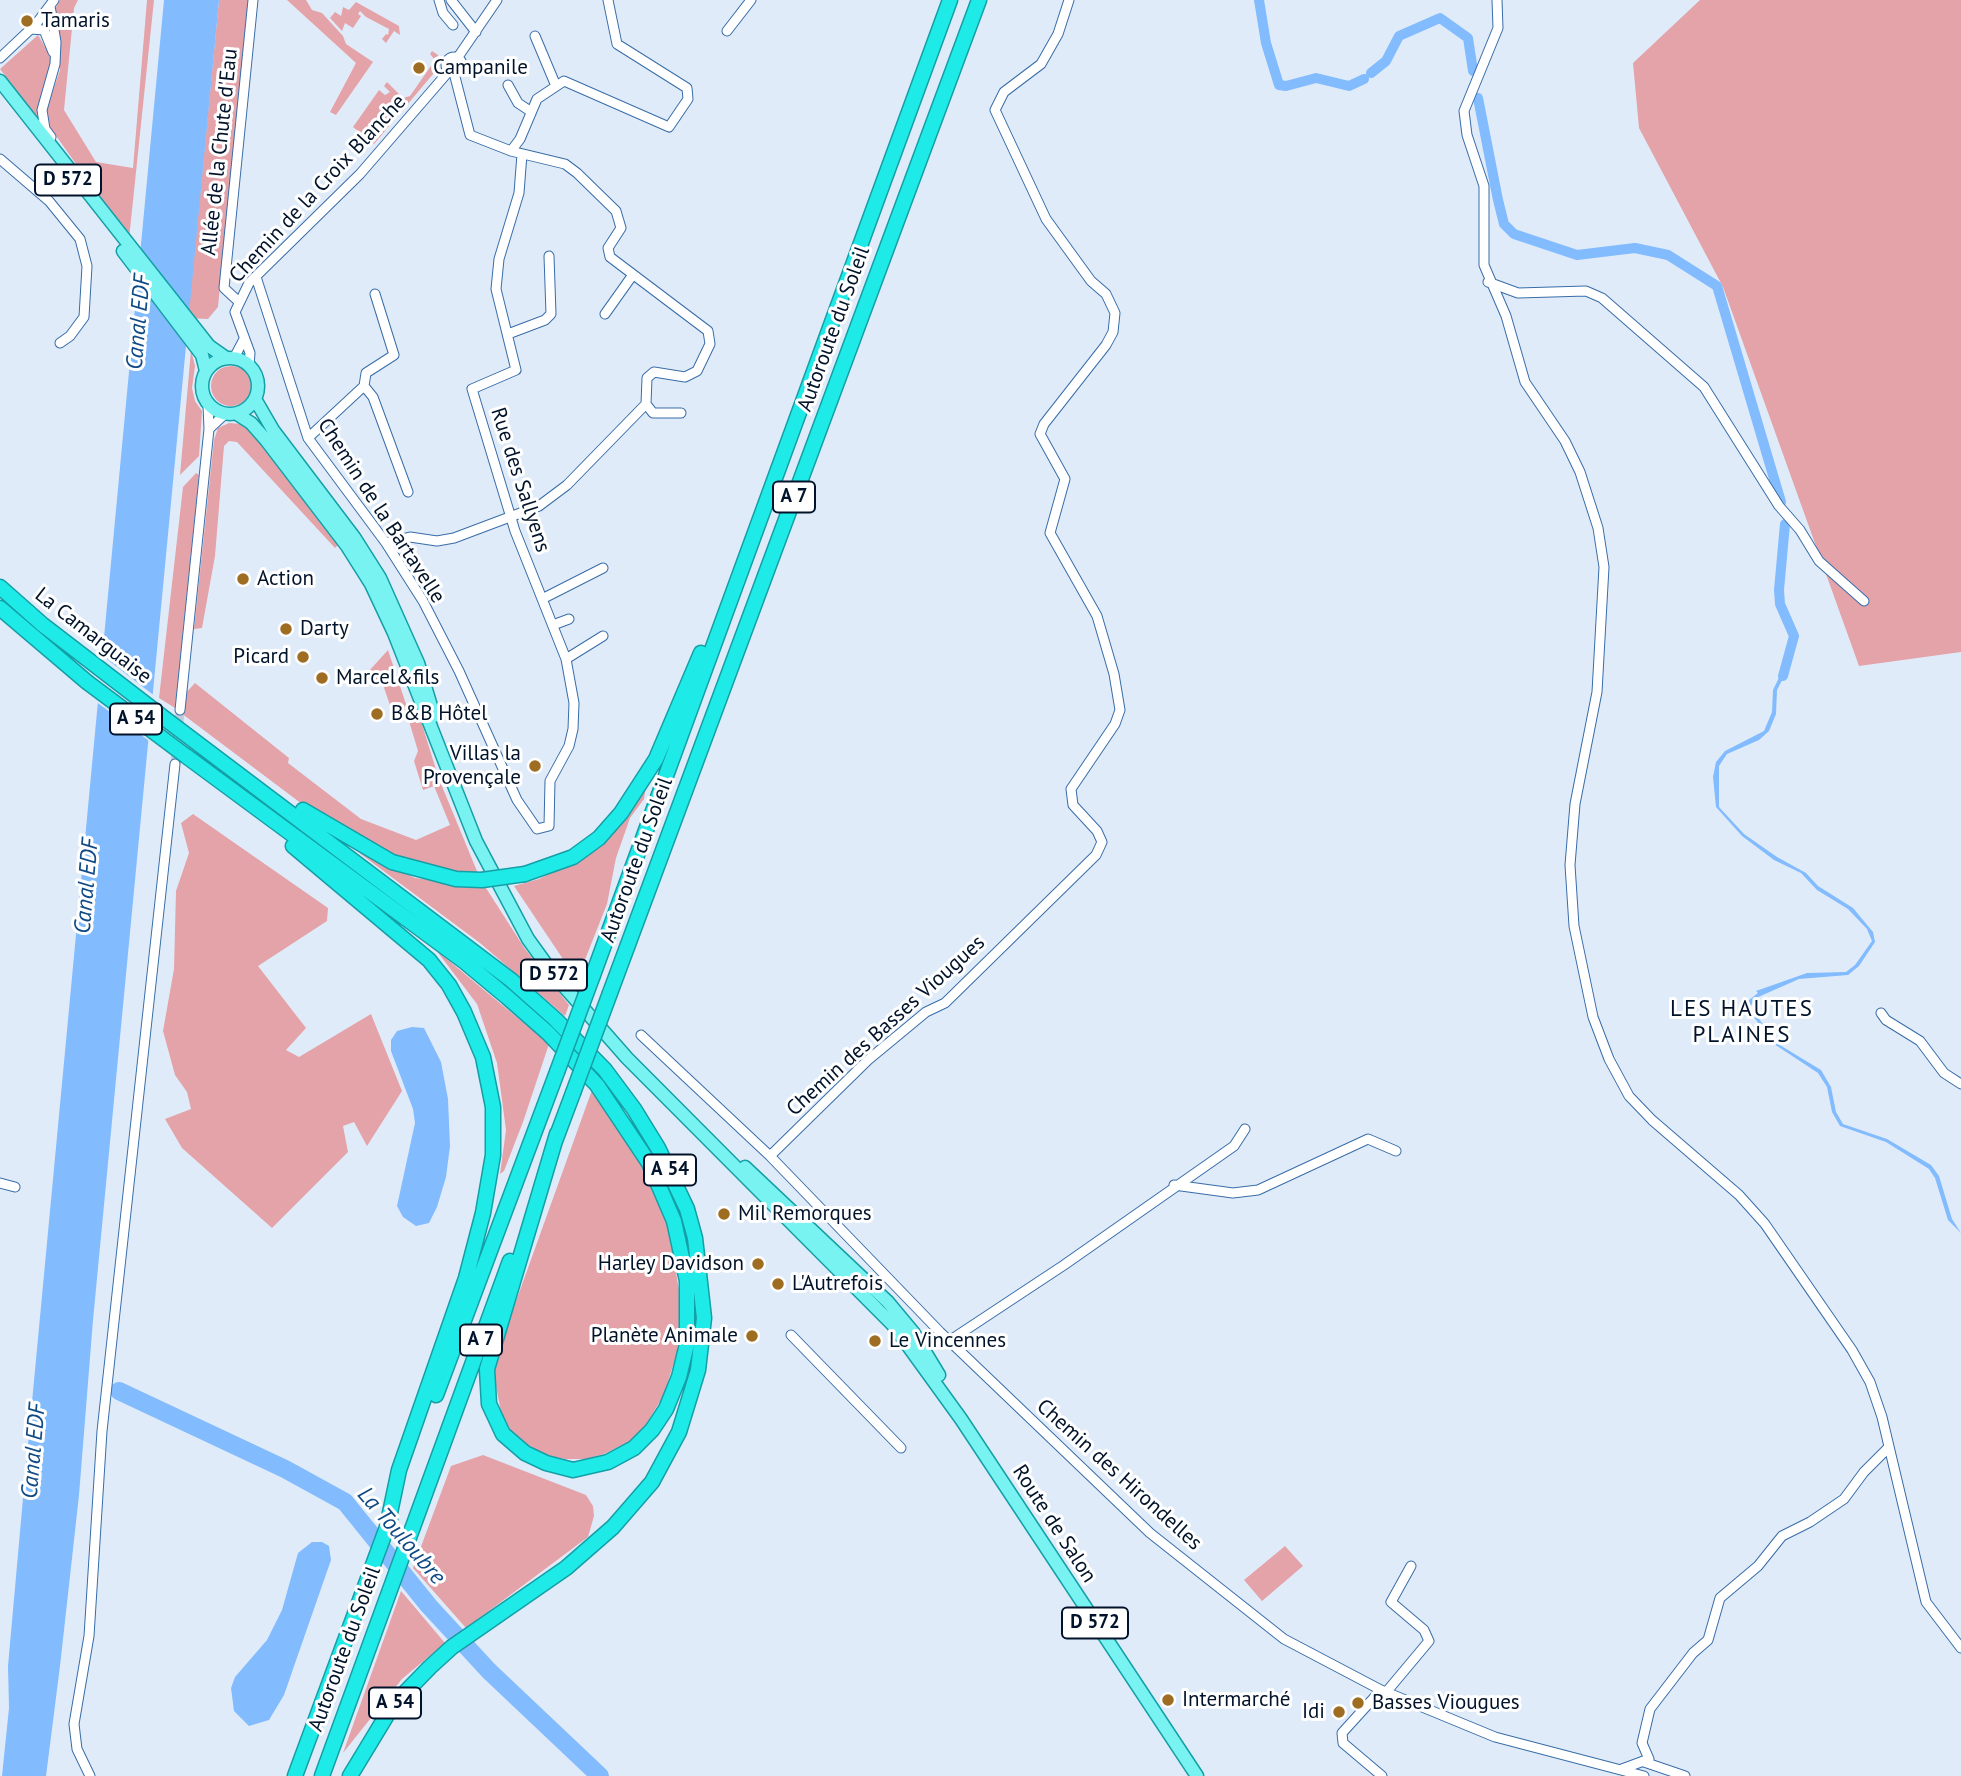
<!DOCTYPE html>
<meta charset="utf-8">
<style>
body{margin:0}
canvas{display:block;background:#e0ebf9}
</style>
<canvas width="1961" height="1776"></canvas>
<script>
const context = document.querySelector('canvas').getContext('2d');
context.lineJoin = 'round';
function fillPath(path, color) { context.fillStyle = color; context.fill(path, 'evenodd'); }
const toPath = rows => new Path2D(rows.map(r => 'M' + r).join(''));
function strokePath(path, color, width, dash) { context.strokeStyle = color; context.lineWidth = width; context.lineCap = dash ? 'butt' : 'round'; context.setLineDash(dash || []); context.stroke(path); }
function label(font, color, halo, rows, align = 'center') {
  context.font = font + ' "PT Sans",sans-serif'; context.lineWidth = 6; context.setLineDash([]); context.textBaseline = 'middle'; context.strokeStyle = halo; context.fillStyle = color; for (const [text, x, y, turn = 0] of rows) {
    context.save(); context.translate(x, y); context.rotate((+turn || 0) * Math.PI / 180); context.textAlign = isNaN(turn) ? turn : align; if (halo) context.strokeText(text, 0, 0); context.fillText(text, 0, 0); context.restore();
  }
}
fillPath(toPath([
 [60,0,78,0,74,8,64,110,96,162,133,168,147,0,154,0,129,239,47,123,47,108,60,70,54,11],
 [219,0,248,0,218,307,208,319,188,318],
 [287,0,306,0,312,10,322,13,343,36,346,44,373,62,336,115,330,112,356,63],
 [1700,0,1961,0,1961,652,1859,666,1723,287,1639,128,1633,63],
 [356,2,399,26,400,35,394,31,386,43,382,39,386,34,388,35,389,29,366,17,360,11,358,14,361,16,353,28,345,23,342,31,330,18,335,12,341,16,343,7,349,10],
 [38,35,51,57,48,79,36,117,0,69],
 [432,51,438,55,439,67,374,144,353,127,379,90,385,95,390,92,384,86,387,82,403,98,410,96,435,60,430,54],
 [191,350,195,366,192,388,195,401,202,411,199,456,180,475],
 '211 386a20 20 0 1 1 40 0a20 20 0 1 1-40 0Z',
 [229,423,242,424,252,432,339,544,335,548,237,442,229,441,224,446,215,556,202,628,194,629,214,440,218,428],
 [196,473,199,475,175,708,159,698,183,487],
 [388,650,408,710,392,711,381,679,361,685,359,682],
 [195,683,289,758,288,763,361,819,416,840,450,825,434,786,423,790,414,761,418,751,409,721,420,718,439,779,479,876,456,875,400,861,302,804,181,713,183,696],
 [646,786,644,799,630,818,616,858,607,904,577,980,514,886,539,879,581,858],
 [193,814,328,908,327,921,258,966,306,1028,286,1050,299,1057,371,1014,402,1091,367,1146,354,1122,343,1126,348,1152,272,1228,182,1148,165,1119,191,1109,187,1092,175,1075,163,1031,174,969,176,891,189,853,181,823],
 [358,852,415,878,486,888,525,949,569,1005,565,1016,480,943],
 [436,950,549,1044,523,1122,504,1171,500,1174,506,1130,497,1063,477,1004],
 [592,1090,642,1165,668,1226,681,1302,680,1326,677,1352,664,1395,643,1429,630,1441,604,1454,585,1459,565,1459,546,1455,525,1443,511,1431,501,1412,494,1376,497,1354],
 [483,1455,586,1495,593,1506,594,1516,588,1537,466,1628,413,1568,451,1466],
 [1285,1546,1303,1566,1262,1601,1244,1580],
 [401,1591,445,1643,402,1679,343,1753]
]), '#e4a3a9');
fillPath(toPath([
 [164,0,219,0,93,1320,79,1495,60,1666,46,1776,2,1776,9,1708,8,1666,24,1487],
 [1789,657,1790,665,1777,690,1776,714,1769,731,1759,740,1727,754,1719,766,1719,807,1744,834,1777,857,1806,873,1818,886,1853,908,1873,932,1875,942,1859,966,1848,975,1799,979,1756,998,1750,1007,1778,1044,1821,1070,1831,1087,1836,1112,1843,1124,1887,1139,1931,1165,1939,1176,1952,1219,1961,1233,1948,1220,1935,1178,1929,1169,1886,1142,1840,1126,1832,1112,1827,1087,1818,1073,1774,1044,1747,1008,1749,1000,1758,993,1756,991,1807,973,1846,972,1855,965,1872,941,1867,929,1848,909,1817,890,1801,873,1774,860,1742,836,1716,807,1713,777,1716,762,1725,751,1764,731,1772,712,1773,690],
 [412,1027,424,1028,441,1062,448,1099,450,1146,446,1177,437,1207,429,1223,416,1226,403,1217,397,1206,415,1123,413,1109,391,1051,391,1040,397,1031],
 [312,1542,322,1542,329,1546,331,1560,284,1695,269,1720,249,1726,234,1711,231,1688,235,1677,267,1640,282,1610,298,1553]
]), '#82bbfe');
fillPath(toPath([
 [99,653,156,697,152,743,95,701]
]), '#e0ebf9');
strokePath(toPath([
 [1259,0,1266,43,1279,85,1286,86,1316,78,1349,86,1364,79],
 [1371,73,1386,61,1399,36,1440,18,1468,38,1473,71],
 [1478,98,1498,200,1504,224,1514,234,1577,255,1635,248,1668,255,1717,286,1781,502],
 [1783,676,1794,636,1780,604,1779,590,1785,524]
]), '#82bbfe', 10);
strokePath(toPath([
 [119,1391,285,1469,345,1502,429,1606,489,1671,600,1776]
]), '#82bbfe', 18);
strokePath(toPath([
 [175,764,180,710]
]), '#bfcbda', 9, [9, 4.5]);
const minor = toPath([
 [439,0,443,13,453,25],
 [451,0,476,32],
 [1497,0,1498,28,1464,111,1467,135,1484,186,1484,265,1506,316,1525,382,1565,441,1580,472,1598,528,1604,567,1597,692,1575,804,1570,865,1574,926,1593,1017,1609,1059,1629,1096,1652,1120,1739,1195,1765,1224,1852,1350,1870,1382,1882,1417,1926,1602,1961,1648],
 [50,6,56,42,55,64,42,110,45,129,51,137],
 [31,29,44,30,53,52],
 [727,31,751,0],
 [535,36,556,86],
 '446 65a8 8 0 1 1 16 0a8 8 0 1 1-16 0Z',
 [458,57,497,0],
 [0,58,36,24,54,0],
 [454,73,470,135,511,151,565,164,577,173,616,211,621,228,608,248,610,257,708,331,710,344,697,371,685,377,654,372,647,378,646,404,653,413,681,413],
 [508,85,518,103,530,111],
 [511,151,520,139,537,99,564,81,669,127,688,99,687,88,617,44,608,0],
 [0,159,49,201,80,239,87,266,84,317,70,336,60,343],
 [256,277,308,438,386,543,423,601,459,671,517,800,537,829,549,826,550,781,569,746,573,729,574,703,566,659,515,531,472,389,516,370,496,289,499,259,519,193,522,154],
 [1488,282,1518,293,1586,291,1602,298,1704,387,1779,506,1800,530,1819,561,1864,601],
 [238,301,224,288,253,0],
 [605,314,632,276],
 [508,334,545,320,551,314,549,256],
 [234,358,244,339],
 [249,366,250,353,235,312,249,283,360,174,449,71],
 [364,386,366,373,394,355,375,294],
 [209,429,225,414],
 [308,438,364,386,373,397,408,492],
 [386,543,410,537,437,541,454,538,539,506,567,485,646,404],
 [542,599,603,568],
 [553,625,569,619],
 [566,659,603,636],
 [180,710,209,429,208,405],
 [1881,1013,1886,1020,1920,1041,1944,1073,1961,1084],
 [641,1035,770,1156,940,1332,1150,1533,1284,1639,1381,1690,1495,1737,1644,1776],
 [770,1156,868,1060,926,1012,945,1003,1096,855,1102,842,1097,831,1073,805,1071,789,1115,724,1120,710,1114,674,1097,616,1050,533,1065,479,1040,434,1044,424,1106,345,1113,332,1115,313,1106,294,1091,281,1046,219,995,110,1004,92,1041,64,1058,34,1069,0],
 [0,1183,15,1187],
 [1174,1185,1233,1193,1258,1190,1368,1139,1396,1151],
 [791,1335,901,1448],
 [949,1341,1064,1265,1234,1146,1245,1129],
 [1381,1690,1342,1733,1343,1743,1382,1776],
 [1388,1690,1429,1641,1424,1630,1391,1602,1411,1566],
 [1644,1762,1685,1776],
 [1622,1769,1649,1759,1642,1743,1650,1709,1693,1653,1708,1640,1720,1598,1758,1566,1782,1536,1810,1522,1844,1499,1864,1472,1889,1447],
 [90,1776,77,1749,74,1724,89,1636,102,1431,175,764]
]);
const major = toPath([
 [0,81,209,346,226,358],
 [123,251,202,355,206,371],
 '202 386a28 28 0 1 1 56 0a28 28 0 1 1-56 0Z',
 [255,399,273,430,354,537,380,578,418,663,434,716],
 [237,414,251,423,266,440,347,546,371,584,394,633,476,841,528,939,554,975,627,1058,893,1325,961,1419,1197,1776],
 [745,1167,888,1302,913,1332,939,1375]
]);
const highway = toPath([
 [0,587,43,625,164,718,511,980,555,1019,605,1070,634,1109,658,1148,687,1209,695,1238,704,1318,698,1370,679,1432,652,1482,613,1527,566,1568,452,1647,430,1667,393,1705,350,1776],
 [0,608,87,682],
 [186,756,465,962,507,997,548,1033,597,1085,649,1163,674,1221,687,1281,687,1344,679,1377,666,1409,652,1430,634,1448,608,1462,573,1470,546,1463,525,1453,503,1434,489,1404,487,1369,557,1134],
 [303,810,392,862,456,879,482,880],
 [293,846,429,960,449,985,464,1012,483,1057,493,1107,493,1155,483,1213,466,1278,399,1470,387,1527],
 [525,874,573,857,599,838,621,813,656,759,701,653],
 [593,975,950,0],
 [610,993,979,0],
 [555,1141,573,1093],
 [436,1395,557,1072],
 [295,1776,390,1519],
 [322,1776,510,1261]
]);
strokePath(minor, '#386da8', 11);
strokePath(major, '#149fa6', 15);
strokePath(highway, '#149fa6', 17);
strokePath(minor, '#fff', 9);
strokePath(major, '#78f3f1', 12);
strokePath(highway, '#1eebe8', 14);
const highwayBridge = toPath([
 [87,682,186,756],
 [482,880,525,874],
 [557,1072,593,975],
 [573,1093,610,993]
]);
strokePath(highwayBridge, '#149fa6', 17, []);
strokePath(highwayBridge, '#1eebe8', 14);
for (const [x, y, r, color] of [
 [27,21,7,"#9f6d22"],
 [419,68,7,"#9f6d22"],
 [243,579,7,"#9f6d22"],
 [286,629,7,"#9f6d22"],
 [303,657,7,"#9f6d22"],
 [322,678,7,"#9f6d22"],
 [377,714,7,"#9f6d22"],
 [535,766,7,"#9f6d22"],
 [724,1214,7,"#9f6d22"],
 [758,1264,7,"#9f6d22"],
 [778,1284,7,"#9f6d22"],
 [752,1336,7,"#9f6d22"],
 [875,1341,7,"#9f6d22"],
 [1168,1700,7,"#9f6d22"],
 [1358,1703,7,"#9f6d22"],
 [1339,1712,7,"#9f6d22"]
]) { const dot = new Path2D(); dot.arc(x, y, r, 0, 2 * Math.PI); context.fillStyle = color; context.fill(dot); strokePath(dot, '#fff', 2.5); }
for (const [x, y, w] of [
 [68,180,66],
 [794,497,42],
 [136,719,52],
 [554,975,66],
 [670,1170,52],
 [481,1340,42],
 [1095,1623,66],
 [395,1703,52]
]) { const box = new Path2D(); box.roundRect(x - w / 2, y - 15.5, w, 31, 5); context.fillStyle = '#fff'; context.fill(box); strokePath(box, '#01132a', 2); }
label('bold 19px', '#01132a', null, [
 ["D 572",68,180],
 ["A 7",794,497],
 ["A 54",136,719],
 ["D 572",554,975],
 ["A 54",670,1170],
 ["A 7",481,1340],
 ["D 572",1095,1623],
 ["A 54",395,1703]
]);
label('21px', '#01132a', '#fff', [
 ["Tamaris",41,21],
 ["Campanile",433,68],
 ["Action",257,579],
 ["Darty",300,629],
 ["Picard",289,657,"right"],
 ["Marcel&fils",336,678],
 ["B&B Hôtel",391,714],
 ["Villas la",521,754,"right"],
 ["Provençale",521,778,"right"],
 ["Mil Remorques",738,1214],
 ["Harley Davidson",744,1264,"right"],
 ["L'Autrefois",792,1284],
 ["Planète Animale",738,1336,"right"],
 ["Le Vincennes",889,1341],
 ["Intermarché",1182,1700],
 ["Basses Viougues",1372,1703],
 ["Idi",1325,1712,"right"]
], 'left');
label('21px', '#01132a', '#fff', [
 ["Allée de la Chute d'Eau",220,152,-84],
 ["Chemin de la Croix Blanche",318,189,-47],
 ["Autoroute du Soleil",834,329,-70],
 ["Rue des Sallyens",520,480,72],
 ["Chemin de la Bartavelle",381,511,57],
 ["La Camarguaise",93,636,38],
 ["Autoroute du Soleil",637,860,-70],
 ["Chemin des Basses Viougues",886,1026,-42],
 ["Chemin des Hirondelles",1119,1475,42],
 ["Route de Salon",1054,1524,57],
 ["Autoroute du Soleil",345,1649,-70]
]);
label('italic 23px', '#104b87', '#fff', [
 ["Canal EDF",139,322,-85],
 ["Canal EDF",87,886,-85],
 ["Canal EDF",34,1451,-85],
 ["La Touloubre",401,1536,49]
]);
context.letterSpacing = '2px';
label('23px', '#01132a', '#fff', [
 ["LES HAUTES",1742,1009],
 ["PLAINES",1742,1035]
]);
context.letterSpacing = '0px';
</script>
